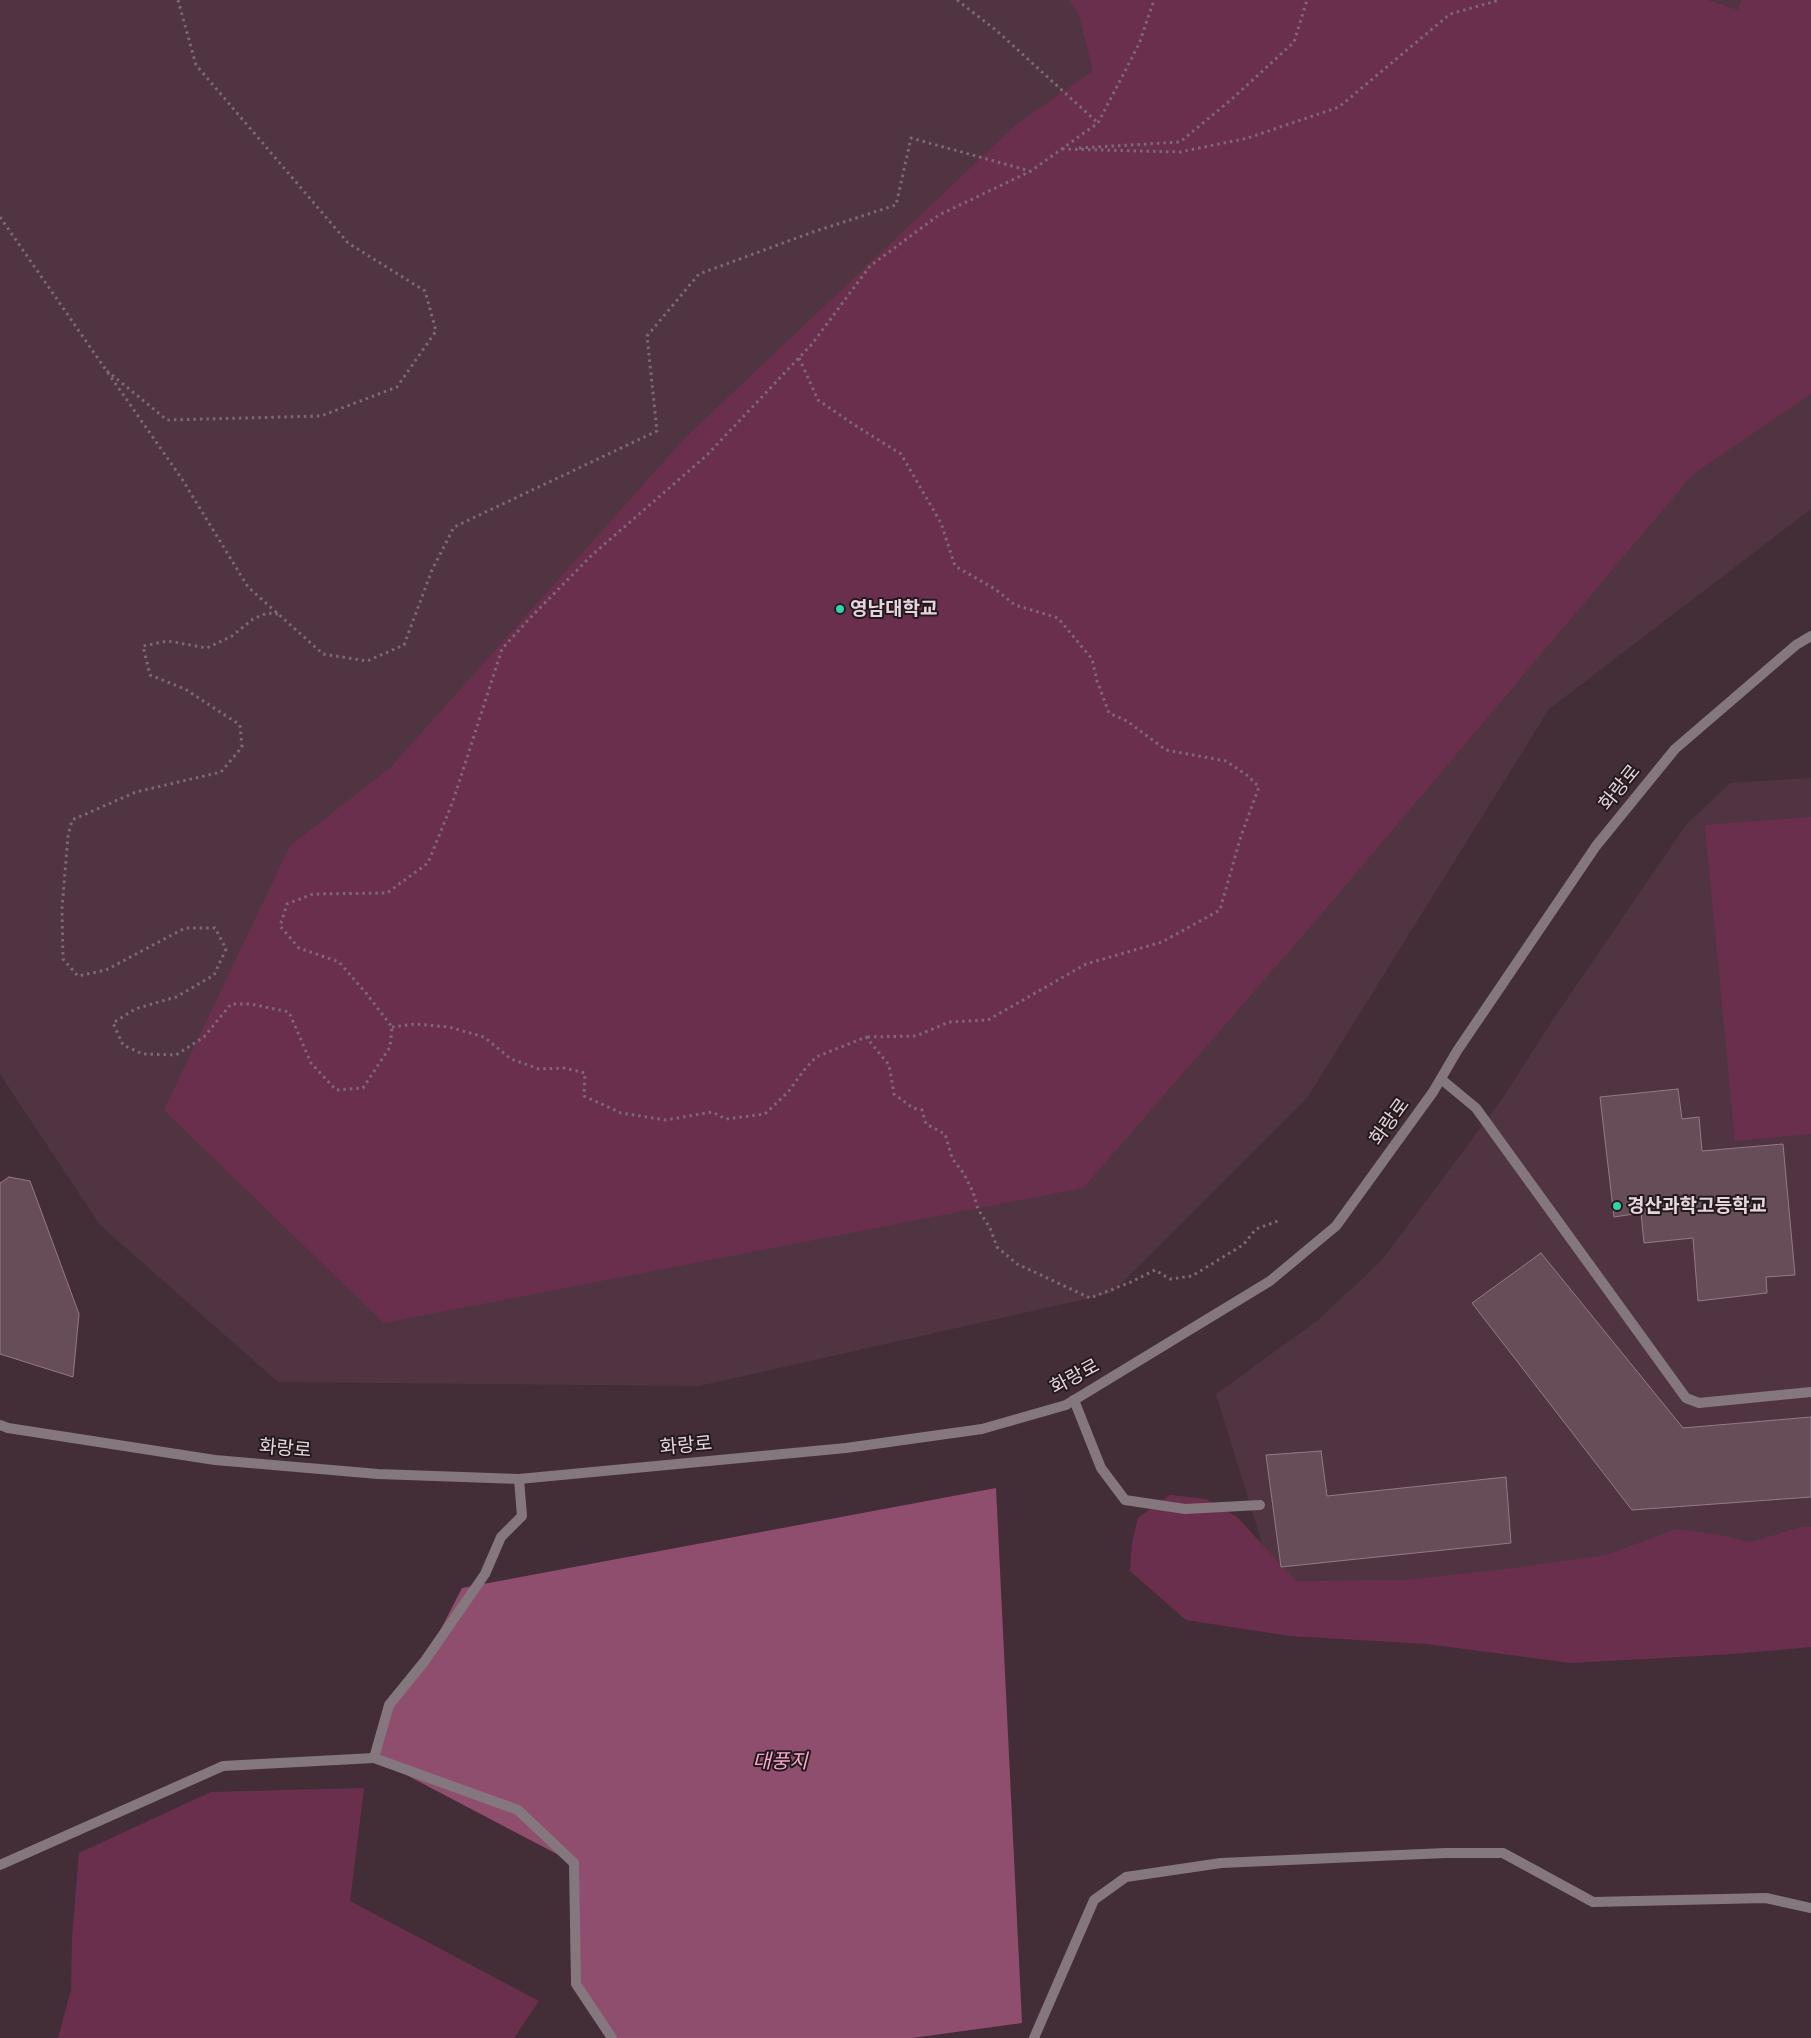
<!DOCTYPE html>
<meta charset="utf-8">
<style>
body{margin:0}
canvas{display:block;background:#432d37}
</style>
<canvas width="1811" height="2038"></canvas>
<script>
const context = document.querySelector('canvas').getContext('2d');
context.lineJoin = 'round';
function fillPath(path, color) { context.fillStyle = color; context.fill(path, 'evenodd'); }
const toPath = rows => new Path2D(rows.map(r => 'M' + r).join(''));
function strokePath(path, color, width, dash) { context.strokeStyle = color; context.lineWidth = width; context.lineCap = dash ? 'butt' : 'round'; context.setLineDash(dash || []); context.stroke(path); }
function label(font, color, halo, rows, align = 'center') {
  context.font = font + ' Figtree,"Noto Sans KR",sans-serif'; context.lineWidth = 4; context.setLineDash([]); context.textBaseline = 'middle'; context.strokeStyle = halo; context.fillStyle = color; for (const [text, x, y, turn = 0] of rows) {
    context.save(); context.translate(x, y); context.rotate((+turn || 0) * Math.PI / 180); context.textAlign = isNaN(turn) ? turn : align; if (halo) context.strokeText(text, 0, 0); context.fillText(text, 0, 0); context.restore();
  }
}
fillPath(toPath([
 [0,0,1811,0,1811,509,1549,709,1307,1098,1112,1293,699,1386,278,1382,100,1225,0,1074],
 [1811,778,1811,1550,1279,1598,1216,1394,1317,1321,1382,1260,1505,1095,1552,1021,1686,825,1730,783]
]), '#513441');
fillPath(toPath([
 [1069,0,1707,0,1738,10,1741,0,1811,0,1811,394,1693,474,1323,912,1083,1188,384,1323,164,1110,290,846,390,768,685,438,1017,124,1093,71,1079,15],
 [1811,817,1811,1134,1735,1141,1705,825],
 [1170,1495,1206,1499,1237,1517,1296,1581,1405,1580,1507,1569,1606,1555,1677,1529,1720,1535,1751,1542,1801,1527,1811,1527,1811,1647,1734,1654,1571,1663,1427,1644,1290,1636,1186,1620,1130,1571,1132,1543,1138,1518],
 [364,1788,350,1901,539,2001,514,2038,58,2038,71,1990,72,1938,79,1853,211,1792]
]), '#6b2f4e');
fillPath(toPath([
 [996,1488,1022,2023,912,2038,612,2038,576,1984,574,1863,374,1758,389,1705,424,1662,462,1588]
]), '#904e6f');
const building = toPath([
 [1678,1089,1682,1119,1699,1117,1702,1151,1783,1144,1795,1275,1766,1277,1767,1293,1698,1301,1693,1238,1644,1243,1641,1213,1614,1217,1600,1097,1678,1089],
 [9,1177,30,1181,79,1314,73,1377,0,1354,0,1183,9,1177],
 [1541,1253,1683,1428,1811,1417,1811,1497,1632,1510,1472,1303,1541,1253],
 [1321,1451,1327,1496,1506,1477,1511,1543,1281,1567,1266,1455,1321,1451]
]);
fillPath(building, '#664d58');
strokePath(building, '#957a86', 1);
strokePath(toPath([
 [178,0,196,65,348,243,425,291,436,331,397,387,321,416,167,420,106,370,182,479,248,587,323,654,367,661,404,645,432,570,454,527,657,431,647,336,699,274,813,232,896,205,911,138,1030,171],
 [957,0,997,31,1098,123],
 [1079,148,1180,142,1233,98,1294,42,1307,0],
 [1062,149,1180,152,1248,138,1339,107,1450,14,1500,0],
 [0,217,106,370],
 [799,358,818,400,853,424,901,454,941,523,955,566,995,589,1015,605,1058,618,1092,659,1097,681,1109,713,1127,721,1166,750,1226,761,1248,776,1259,787,1241,836,1220,910,1162,942,1086,964,988,1020,949,1022,916,1036,866,1037],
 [278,614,267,613,253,619,232,636,207,648,168,641,143,646,150,675,185,689,240,725,242,747,221,772,136,792,72,820,68,836,62,909,63,959,78,976,106,970,185,928,215,928,226,949,214,975,176,997,135,1009,113,1023,123,1045,143,1054,176,1055,204,1037,231,1004,251,1004,289,1012,311,1063,336,1090,363,1088,390,1047,392,1027,366,993,339,962,299,948,280,926,287,904,313,894,387,893,428,863,453,801,502,649,530,618,592,555,706,456,812,344,870,266,939,215,1031,171,1098,123,1139,44,1154,0],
 [392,1027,415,1024,449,1027,484,1037,511,1059,539,1069,564,1068,585,1073,584,1096,621,1113,666,1120,712,1112,726,1119,765,1114,788,1092,805,1069,816,1057,866,1037,889,1065,894,1094,913,1108,922,1110,926,1124,945,1134,952,1158,964,1174,973,1192,978,1209,990,1228,997,1247,1017,1264,1090,1298,1131,1282,1155,1270,1170,1279,1192,1276,1243,1245,1256,1229,1278,1221]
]), '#7c6972', 3, [2.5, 4]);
strokePath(toPath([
 [1441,1079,1476,1108,1686,1398,1699,1403,1811,1392],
 [1074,1400,1101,1468,1125,1500,1185,1509,1260,1505],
 [0,1865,223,1766,374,1758]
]), '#84777d', 10);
strokePath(toPath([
 [519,1479,522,1516,501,1537,485,1574,424,1662,389,1705,374,1758,518,1810,574,1863,576,1984,612,2038],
 [1034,2038,1094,1900,1126,1877,1221,1863,1445,1853,1503,1853,1593,1902,1766,1898,1811,1908]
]), '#84777d', 10);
strokePath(toPath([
 [0,1425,8,1428,215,1460,378,1474,519,1479,846,1448,982,1429,1066,1405,1270,1281,1336,1226,1433,1092,1457,1051,1596,846,1675,749,1796,645,1811,636]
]), '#84777d', 10);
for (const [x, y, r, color] of [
 [840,609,5,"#31d4a9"],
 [1617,1206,5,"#31d4a9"]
]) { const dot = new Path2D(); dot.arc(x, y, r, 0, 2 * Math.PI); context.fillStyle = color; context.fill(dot); strokePath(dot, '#23191d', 2); }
label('bold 19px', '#e5d6dd', '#23191d', [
 ["영남대학교",850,609],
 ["경산과학고등학교",1627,1206]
], 'left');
label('19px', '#e5d6dd', '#23191d', [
 ["화랑로",1620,788,-51],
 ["화랑로",1390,1122,-54],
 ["화랑로",1075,1377,-28],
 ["화랑로",686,1446,-5],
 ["화랑로",285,1449,5]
]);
label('italic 20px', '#f7a9ce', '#23191d', [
 ["대풍지",780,1762]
]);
</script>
